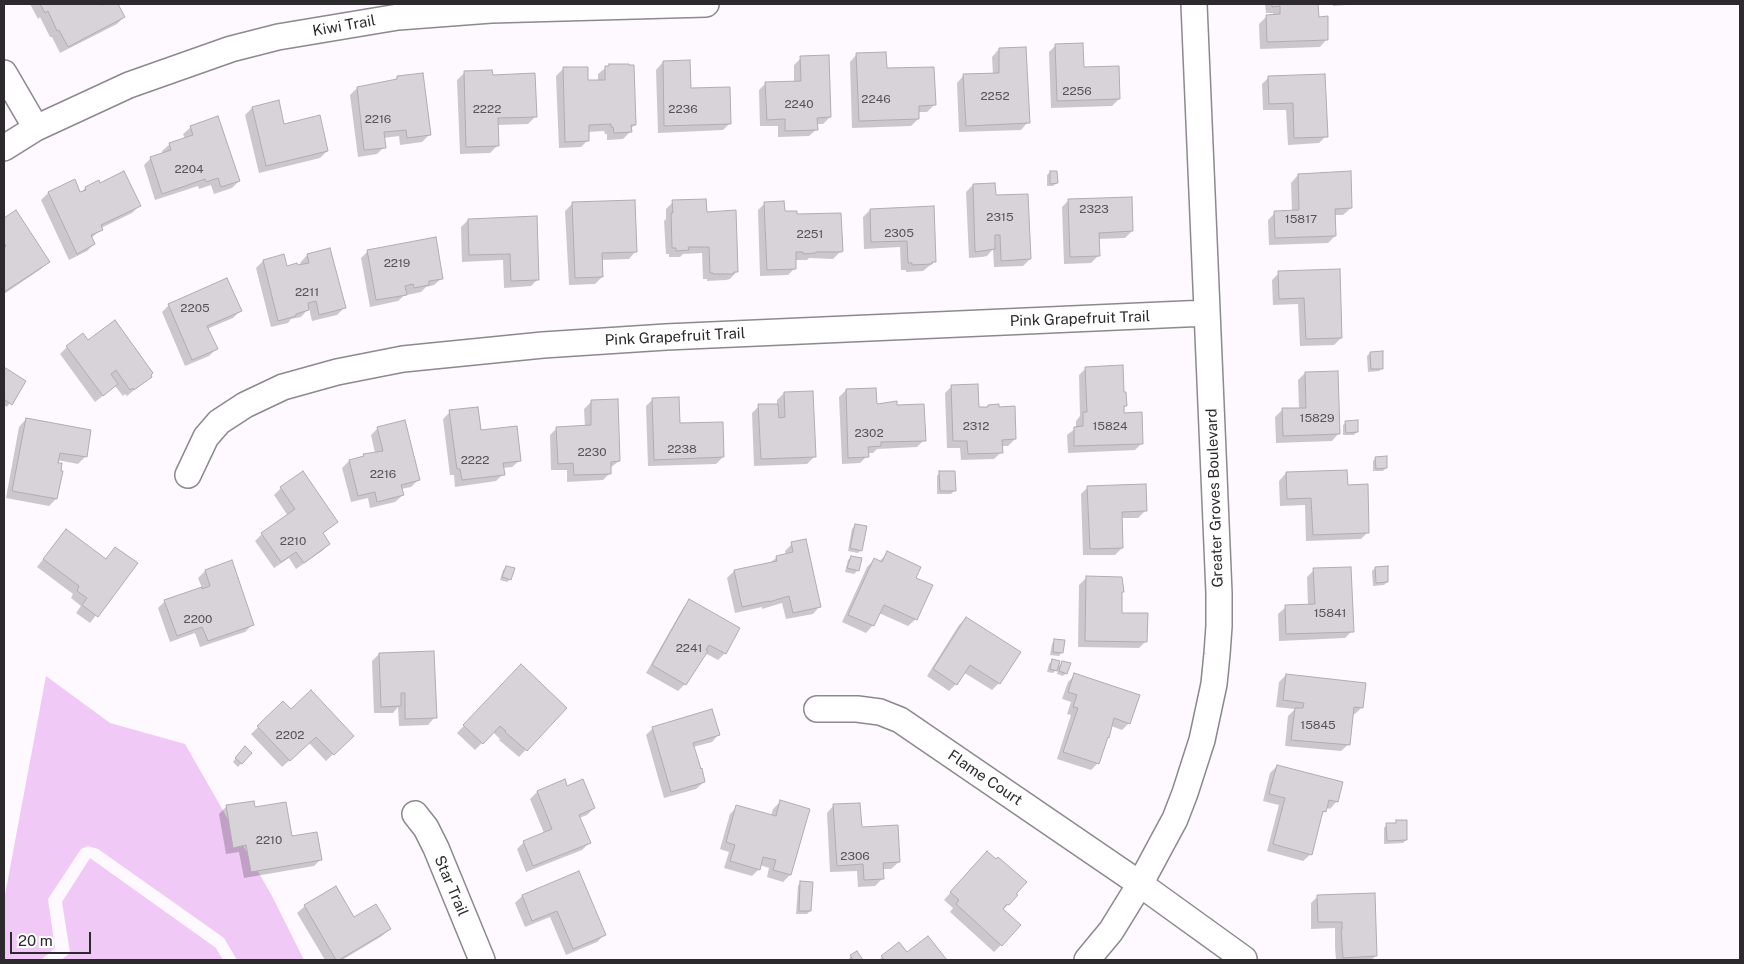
<!DOCTYPE html>
<style>
body{margin:0}
#map{position:relative;width:1744px;height:964px;overflow:hidden;background:#fef9ff;font-family:"Public Sans",sans-serif}
canvas{display:block}
.frame{position:absolute;inset:0;border:5px solid #2c2a2c;pointer-events:none}
.scale{position:absolute;left:10px;top:932px;width:81px;height:22px;box-sizing:border-box;border:2px solid #2c2a2c;border-top:0;padding-left:6px;font-size:15px;line-height:18px;white-space:nowrap;color:#2c2a2c;-webkit-text-stroke:4px #fff;paint-order:stroke}
</style>
<div id="map">
<canvas width="1744" height="964"></canvas>
<div class="frame"></div>
<div class="scale">20 m</div>
</div>
<script>
const context = document.querySelector('canvas').getContext('2d');
context.lineJoin = 'round';
function fillPath(path, color) { context.fillStyle = color; context.fill(path, 'evenodd'); }
const toPath = rows => new Path2D(rows.map(r => 'M' + r).join(''));
function strokePath(path, color, width, dash) { context.strokeStyle = color; context.lineWidth = width; context.lineCap = dash ? 'butt' : 'round'; context.setLineDash(dash || []); context.stroke(path); }
function label(font, color, halo, rows, align = 'center') {
  context.font = font + ' "Public Sans",sans-serif'; context.lineWidth = 5; context.setLineDash([]); context.textBaseline = 'middle'; context.strokeStyle = halo; context.fillStyle = color; for (const [text, x, y, turn = 0] of rows) {
    context.save(); context.translate(x, y); context.rotate((+turn || 0) * Math.PI / 180); context.textAlign = isNaN(turn) ? turn : align; if (halo) context.strokeText(text, 0, 0); context.fillText(text, 0, 0); context.restore();
  }
}
fillPath(toPath([
 [46,676,110,723,185,744,272,896,304,960,237,960,224,938,98,849,88,846,81,849,48,899,55,948,41,960,4,960,4,900],
 [90,858,216,948,223,960,61,960,70,953,62,902]
]), '#f1c9f6');
fillPath(toPath([
 [30,4,99,4,101,7,107,4,117,4,124,17,117,24,60,53,52,37,50,37,40,17,38,19],
 [1265,4,1317,4,1317,18,1327,39,1320,47,1260,49,1259,24,1266,17,1273,16,1273,13,1266,13],
 [1333,4,1360,4,1333,6],
 [1056,45,1119,99,1112,106,1051,108,1049,52],
 [999,49,1028,122,1021,130,959,132,957,83,964,75,993,74,992,57],
 [857,54,886,70,934,105,927,112,918,112,918,119,911,126,852,128,850,62],
 [801,58,830,117,823,124,816,124,817,129,809,136,778,137,778,126,760,126,759,90,766,83,794,82,794,65],
 [663,62,689,90,730,123,723,130,658,133,656,70],
 [609,65,635,125,630,129,630,132,623,139,607,140,607,134,605,134,604,131,588,132,588,140,581,147,559,148,556,76,563,69,587,81,598,81,598,74],
 [464,73,491,76,536,116,528,124,497,125,497,146,490,153,460,154,457,80],
 [1269,77,1326,136,1319,143,1288,145,1286,110,1263,110,1262,84],
 [397,78,429,135,422,142,400,145,399,136,383,138,384,147,377,154,358,157,350,95,357,88,394,81],
 [278,102,283,126,327,151,320,158,259,173,245,115,252,108],
 [191,127,239,181,232,188,214,194,211,185,199,189,198,186,155,200,144,165,151,158,163,154,162,151,170,144,185,139,183,134],
 [1050,172,1057,183,1053,186,1047,186,1047,175],
 [1298,175,1351,208,1343,215,1334,215,1335,236,1328,243,1269,245,1268,220,1275,213,1292,212,1291,183],
 [74,181,80,194,85,188,100,185,139,206,132,213,101,228,101,230,91,238,94,244,87,251,69,260,41,200,48,193],
 [973,185,995,196,1030,259,1023,266,994,267,993,249,987,256,982,257,969,258,966,192],
 [1069,200,1132,231,1125,238,1098,239,1098,256,1091,263,1064,264,1062,207],
 [673,202,705,213,737,271,730,279,726,280,707,281,707,279,703,279,702,253,683,254,680,257,669,257,669,254,666,254,664,221,666,219,666,209],
 [765,203,783,213,796,216,842,250,833,259,809,258,807,260,795,260,795,268,788,275,760,276,758,210],
 [572,204,636,251,629,259,601,260,602,277,595,284,569,285,565,211],
 [870,210,934,262,923,271,906,272,906,270,901,270,900,247,864,249,863,217],
 [15,212,48,262,41,269,4,294,4,219],
 [536,217,538,279,531,286,504,288,503,260,462,262,461,227,468,220],
 [368,251,442,278,434,285,426,287,421,292,407,295,407,293,398,301,370,307,361,258],
 [307,255,344,308,337,315,312,321,309,308,301,317,291,319,288,323,271,327,256,268,263,261,286,268,301,266,300,263],
 [1338,270,1341,338,1334,345,1300,346,1298,304,1273,305,1272,280,1279,273],
 [169,305,240,311,233,318,207,329,216,349,209,356,185,366,162,312],
 [88,342,149,375,151,376,127,396,125,394,123,396,115,386,95,402,60,354,67,347],
 [1370,353,1382,368,1379,371,1368,372,1367,356],
 [4,368,24,381,7,407,4,405],
 [1086,368,1123,393,1126,406,1123,408,1123,414,1142,443,1135,450,1068,453,1067,435,1076,428,1076,421,1080,416,1079,375],
 [1305,373,1339,433,1332,441,1276,443,1275,417,1282,410,1299,409,1298,380],
 [952,386,978,409,986,408,988,406,1015,439,1008,446,1001,446,1001,452,994,459,961,460,960,448,947,448,945,393],
 [846,390,875,405,896,406,924,440,917,447,877,449,873,453,867,453,867,456,860,463,842,464,839,397],
 [784,393,814,457,807,464,754,466,752,413,759,406,777,405,777,400],
 [653,399,679,425,723,457,716,464,648,466,646,406],
 [591,402,619,461,610,468,610,473,603,480,567,482,567,470,551,470,550,435,557,428,585,427,584,409],
 [450,412,480,432,520,460,512,467,503,468,503,474,496,481,455,487,454,475,450,475,443,419],
 [26,419,90,431,85,457,78,464,57,460,59,472,61,472,56,499,49,506,6,498,19,427],
 [1346,422,1357,432,1354,435,1343,435,1343,425],
 [378,428,418,480,411,487,401,489,403,495,395,502,370,508,368,498,351,502,342,468,349,461,375,453,371,435],
 [1376,458,1386,468,1383,471,1373,471,1373,461],
 [940,472,955,490,951,494,937,494,937,476],
 [1286,473,1346,486,1368,532,1361,539,1306,541,1305,505,1280,506,1279,481],
 [1088,487,1146,510,1138,518,1121,518,1122,548,1115,555,1083,555,1081,494],
 [281,488,337,522,322,534,329,544,322,551,296,569,289,558,274,568,255,541,262,534,288,516,274,495],
 [855,525,861,550,858,553,848,551,852,529],
 [66,530,105,560,115,548,136,564,90,623,76,613,81,606,71,598,73,594,37,567],
 [792,544,820,606,813,614,786,619,782,603,762,609,762,607,735,613,727,578,734,571,770,563,777,557,786,555,785,551],
 [887,553,914,578,916,619,908,626,879,613,873,625,866,633,842,622,867,567,874,560,879,562],
 [851,557,857,571,854,574,845,572,848,560],
 [231,562,252,625,245,632,200,647,195,633,170,642,158,608,165,601,202,588,198,578,205,571],
 [506,567,510,579,507,582,500,580,503,570],
 [1375,568,1387,582,1384,585,1373,586,1372,571],
 [1314,570,1352,631,1345,638,1279,641,1278,614,1286,607,1308,606,1307,577],
 [1086,578,1120,593,1120,614,1146,641,1139,648,1078,647,1079,585],
 [690,601,725,653,718,660,705,653,685,684,678,691,646,673,683,608],
 [966,618,999,683,992,690,963,672,956,684,949,691,927,676,959,625],
 [1055,640,1062,652,1059,656,1050,655,1052,644],
 [379,654,435,717,428,725,399,726,398,707,393,713,374,713,372,661],
 [1053,660,1057,668,1062,662,1066,673,1063,676,1057,674,1058,668,1053,673,1047,672,1049,664],
 [521,666,565,708,519,757,499,740,500,739,493,732,475,750,457,733],
 [1075,675,1129,723,1122,730,1111,726,1098,763,1091,770,1057,759,1071,715,1067,714,1071,702,1062,699,1068,682],
 [1286,675,1362,707,1355,714,1352,714,1349,744,1341,751,1285,746,1288,716,1295,709,1276,707,1279,682],
 [283,703,291,711,352,736,326,761,309,743,282,767,251,734],
 [653,728,719,734,712,742,693,747,704,782,696,789,664,798,646,735],
 [241,751,251,753,238,767,233,762],
 [1277,766,1337,801,1330,809,1325,807,1324,812,1321,815,1311,854,1303,861,1267,851,1279,805,1263,801,1270,773],
 [564,781,567,787,594,808,587,815,579,818,589,843,582,850,526,872,517,849,524,842,544,833,530,799,537,792],
 [780,802,808,810,790,875,783,882,767,877,769,868,760,865,759,869,752,876,724,868,729,852,720,849,730,814,737,807,771,816,773,809],
 [834,805,899,862,891,869,882,869,882,879,875,886,858,887,857,871,830,872,827,813],
 [226,807,254,809,321,859,314,866,244,878,239,852,226,854,219,814],
 [1396,822,1406,840,1403,843,1384,844,1384,828,1387,824,1394,824],
 [980,859,1016,896,1003,910,1001,945,994,952,950,912,953,908,944,900],
 [579,873,604,935,597,942,566,955,550,917,525,927,515,903,522,896],
 [801,882,810,911,807,914,796,914,798,886],
 [336,888,354,919,389,929,382,936,342,960,325,960,297,913,305,906],
 [1318,896,1376,956,1371,960,1336,960,1335,947,1335,928,1311,929,1311,903],
 [927,937,945,960,879,960,882,957,907,953],
 [857,952,862,960,848,960,851,956]
]), '#0003');
const building = toPath([
 [40,4,101,4,101,5,105,4,118,4,125,17,68,47,59,30,57,31,48,11,45,13,40,4],
 [1272,4,1318,4,1319,17,1328,16,1328,40,1267,42,1266,15,1280,14,1280,6,1272,7,1272,4],
 [1083,43,1084,67,1119,66,1120,99,1057,101,1055,44,1083,43],
 [1026,47,1030,123,966,126,963,74,999,73,999,48,1026,47],
 [886,52,887,68,934,67,936,105,919,106,919,119,859,121,856,53,886,52],
 [829,55,831,117,817,118,818,130,785,131,785,119,767,120,765,82,801,81,800,56,829,55],
 [690,60,691,88,730,87,731,124,664,126,663,61,690,60],
 [609,64,629,64,629,65,634,65,636,125,631,125,632,132,614,133,613,127,611,127,611,124,589,125,589,141,565,142,563,67,588,67,588,80,605,80,605,66,609,66,609,64],
 [492,70,493,75,535,73,537,117,498,118,499,146,466,147,464,71,492,70],
 [423,73,431,135,407,138,406,130,384,132,386,148,364,150,357,87,397,79,397,76,423,73],
 [1325,74,1328,137,1294,138,1293,103,1269,104,1268,76,1325,74],
 [279,100,284,124,320,115,328,151,266,166,252,107,279,100],
 [218,116,240,181,221,187,218,178,206,182,205,179,162,194,150,157,171,150,169,143,193,135,190,126,218,116],
 [124,171,141,206,101,225,103,230,91,235,95,244,77,254,48,192,75,179,80,192,86,190,85,187,99,180,100,183,124,171],
 [1050,171,1057,171,1058,183,1050,184,1050,171],
 [1351,171,1352,208,1335,209,1336,236,1275,238,1274,211,1299,210,1298,174,1351,171],
 [995,183,996,195,1028,194,1031,259,1001,261,1000,235,995,235,995,249,975,252,973,184,995,183],
 [1132,197,1133,231,1099,233,1100,256,1070,257,1068,199,1132,197],
 [706,199,707,212,736,210,738,272,734,272,734,274,713,274,713,273,710,273,709,247,688,247,689,250,676,251,676,248,672,248,671,213,673,213,672,200,706,199],
 [635,200,637,252,602,253,603,277,575,278,572,202,635,200],
 [784,201,785,211,797,211,797,214,841,213,843,251,842,252,816,252,816,253,803,254,803,252,796,252,796,269,767,270,764,202,784,201],
 [934,206,936,262,932,262,932,264,912,265,912,263,908,263,907,241,871,242,870,209,934,206],
 [16,210,50,262,4,292,4,248,6,246,4,243,4,218,16,210],
 [537,216,539,280,511,281,510,254,469,255,468,219,537,216],
 [436,237,443,279,429,281,429,285,414,288,413,284,405,286,407,295,376,300,367,250,436,237],
 [330,248,346,308,319,315,316,301,308,303,309,310,296,314,296,316,278,321,263,260,284,254,287,266,297,263,298,265,309,263,307,254,330,248],
 [1340,269,1342,338,1306,339,1304,298,1279,299,1278,271,1340,269],
 [227,278,242,311,207,326,218,349,192,360,168,304,227,278],
 [115,320,153,373,151,375,152,377,134,390,133,388,130,390,116,370,111,374,118,384,103,396,66,346,83,333,88,340,115,320],
 [1383,351,1383,369,1371,369,1370,352,1383,351],
 [1123,365,1124,392,1126,392,1127,406,1124,406,1124,413,1142,412,1143,444,1074,446,1074,427,1083,426,1083,412,1087,412,1085,367,1123,365],
 [4,367,26,381,12,405,4,399,4,367],
 [1338,371,1340,434,1283,436,1282,408,1306,408,1305,372,1338,371],
 [978,384,979,407,988,407,988,405,999,404,999,407,1015,406,1016,439,1002,440,1003,453,968,454,967,441,953,441,951,385,978,384],
 [876,388,877,404,897,401,897,405,924,404,926,441,881,442,881,446,868,447,869,457,848,458,846,389,876,388],
 [813,391,816,457,761,459,758,404,778,404,779,418,785,417,784,392,813,391],
 [679,397,680,423,723,422,724,457,654,460,652,398,679,397],
 [618,399,620,461,611,462,611,474,574,475,573,463,558,464,556,427,591,425,591,400,618,399],
 [478,407,481,430,517,426,521,461,503,463,505,475,462,480,460,469,457,469,449,410,478,407],
 [26,418,91,430,87,457,60,453,58,463,62,463,61,471,63,471,57,499,12,491,26,418],
 [405,420,420,480,401,485,404,495,377,502,375,492,358,496,349,460,364,456,363,454,383,451,377,427,405,420],
 [1358,420,1358,432,1346,433,1345,421,1358,420],
 [1387,456,1387,468,1376,469,1375,457,1387,456],
 [1347,470,1348,485,1368,484,1369,533,1313,535,1311,498,1287,499,1286,472,1347,470],
 [303,471,338,522,323,533,330,544,304,563,296,552,281,562,261,533,295,509,280,487,303,471],
 [939,471,955,471,956,491,940,491,939,471],
 [1146,484,1147,511,1122,512,1123,548,1090,549,1087,486,1146,484],
 [855,524,867,526,862,551,850,548,855,524],
 [66,529,106,559,115,547,138,563,98,617,82,605,87,598,77,591,79,586,43,559,66,529],
 [806,539,821,607,793,613,789,596,769,602,769,601,742,607,734,570,777,561,776,556,793,552,791,542,806,539],
 [887,551,921,567,916,578,933,585,917,620,884,605,874,626,848,615,874,558,882,562,887,551],
 [851,556,862,558,859,571,847,568,851,556],
 [232,560,254,625,208,641,202,627,177,636,164,600,202,587,202,589,210,586,205,570,232,560],
 [506,566,515,568,511,580,502,577,506,566],
 [1388,566,1388,582,1376,583,1375,567,1388,566],
 [1351,567,1354,632,1286,634,1285,605,1315,604,1313,568,1351,567],
 [1086,576,1122,577,1124,592,1122,592,1122,613,1148,613,1147,642,1085,641,1086,576],
 [689,599,740,628,726,654,709,645,706,650,708,651,686,685,652,665,689,599],
 [966,617,1021,652,1000,684,970,665,957,685,933,669,966,617],
 [1054,639,1065,640,1063,653,1053,652,1054,639],
 [434,651,437,718,405,719,405,693,401,693,401,706,381,707,379,653,434,651],
 [1052,659,1060,661,1057,671,1050,669,1052,659],
 [1062,661,1071,663,1067,674,1059,671,1062,661],
 [521,664,567,708,527,751,505,732,506,731,500,726,483,744,463,725,521,664],
 [1074,673,1140,695,1130,724,1114,718,1109,738,1108,737,1099,764,1063,752,1078,708,1073,707,1077,695,1068,692,1074,673],
 [1286,674,1366,683,1363,708,1354,707,1350,745,1291,740,1295,708,1303,708,1304,703,1283,700,1286,674],
 [311,690,354,736,334,755,316,737,290,761,257,726,283,701,291,709,311,690],
 [712,709,720,735,693,743,701,769,702,768,705,782,671,792,652,727,712,709],
 [245,746,252,753,242,764,235,758,245,746],
 [1277,765,1343,782,1338,802,1329,800,1326,812,1323,811,1312,855,1273,844,1285,798,1269,794,1277,765],
 [565,779,567,786,583,779,595,808,579,815,591,843,533,866,523,841,552,829,537,791,565,779],
 [780,800,810,809,791,875,773,870,776,860,763,857,760,870,730,861,735,845,726,842,736,805,776,816,780,800],
 [254,801,255,807,286,802,292,836,317,832,322,860,251,872,246,845,233,848,226,805,254,801],
 [860,803,862,827,898,825,900,862,883,863,884,879,864,880,863,864,837,866,833,804,860,803],
 [1396,820,1407,820,1407,840,1387,841,1386,823,1396,823,1396,820],
 [987,851,996,859,998,857,1027,882,1016,894,1018,895,1009,905,1007,904,1003,909,1021,925,1002,946,956,904,959,900,950,892,987,851],
 [579,871,606,935,573,949,557,911,532,921,522,895,579,871],
 [800,881,813,882,811,911,799,911,800,881],
 [336,886,354,917,376,904,391,929,339,960,336,960,304,905,336,886],
 [1375,893,1377,956,1343,958,1341,930,1342,930,1342,922,1318,922,1317,895,1375,893],
 [928,936,947,960,885,960,881,956,899,942,907,952,928,936],
 [857,951,863,960,853,960,850,955,857,951]
]);
fillPath(building, '#d8d2d9');
strokePath(building, '#b1acb2', 1);
const minor = toPath([
 [4,73,36,128],
 [4,148,36,128,129,85,231,49,278,37,398,17,491,10,706,4],
 [188,475,206,437,219,422,245,405,283,387,337,372,403,359,543,345,666,337,1207,313],
 [817,709,857,709,880,712,900,720,1140,884,1244,959],
 [415,814,426,828,436,848,482,960],
 [1087,960,1111,931,1140,884,1175,819,1185,793,1202,740,1214,684,1217,654,1219,626,1219,593,1194,4]
]);
strokePath(minor, '#8d888e', 28);
strokePath(minor, '#fff', 25);
label('12px', '#575457', null, [
 ["2256",1077,91],
 ["2252",995,96],
 ["2246",876,99],
 ["2240",799,104],
 ["2222",487,109],
 ["2236",683,109],
 ["2216",378,119],
 ["2204",189,169],
 ["2323",1094,209],
 ["2315",1000,217],
 ["15817",1301,219],
 ["2305",899,233],
 ["2251",810,234],
 ["2219",397,263],
 ["2211",307,292],
 ["2205",195,308],
 ["15829",1317,418],
 ["2312",976,426],
 ["15824",1110,426],
 ["2302",869,433],
 ["2238",682,449],
 ["2230",592,452],
 ["2222",475,460],
 ["2216",383,474],
 ["2210",293,541],
 ["15841",1330,613],
 ["2200",198,619],
 ["2241",689,648],
 ["15845",1318,725],
 ["2202",290,735],
 ["2210",269,840],
 ["2306",855,856]
]);
label('15px', '#2c2a2c', '#fff', [
 ["Kiwi Trail",344,26,-10],
 ["Pink Grapefruit Trail",1080,319,-2],
 ["Pink Grapefruit Trail",675,337,-3],
 ["Greater Groves Boulevard",1215,498,-92],
 ["Flame Court",985,778,34],
 ["Star Trail",451,886,67]
]);
</script>
